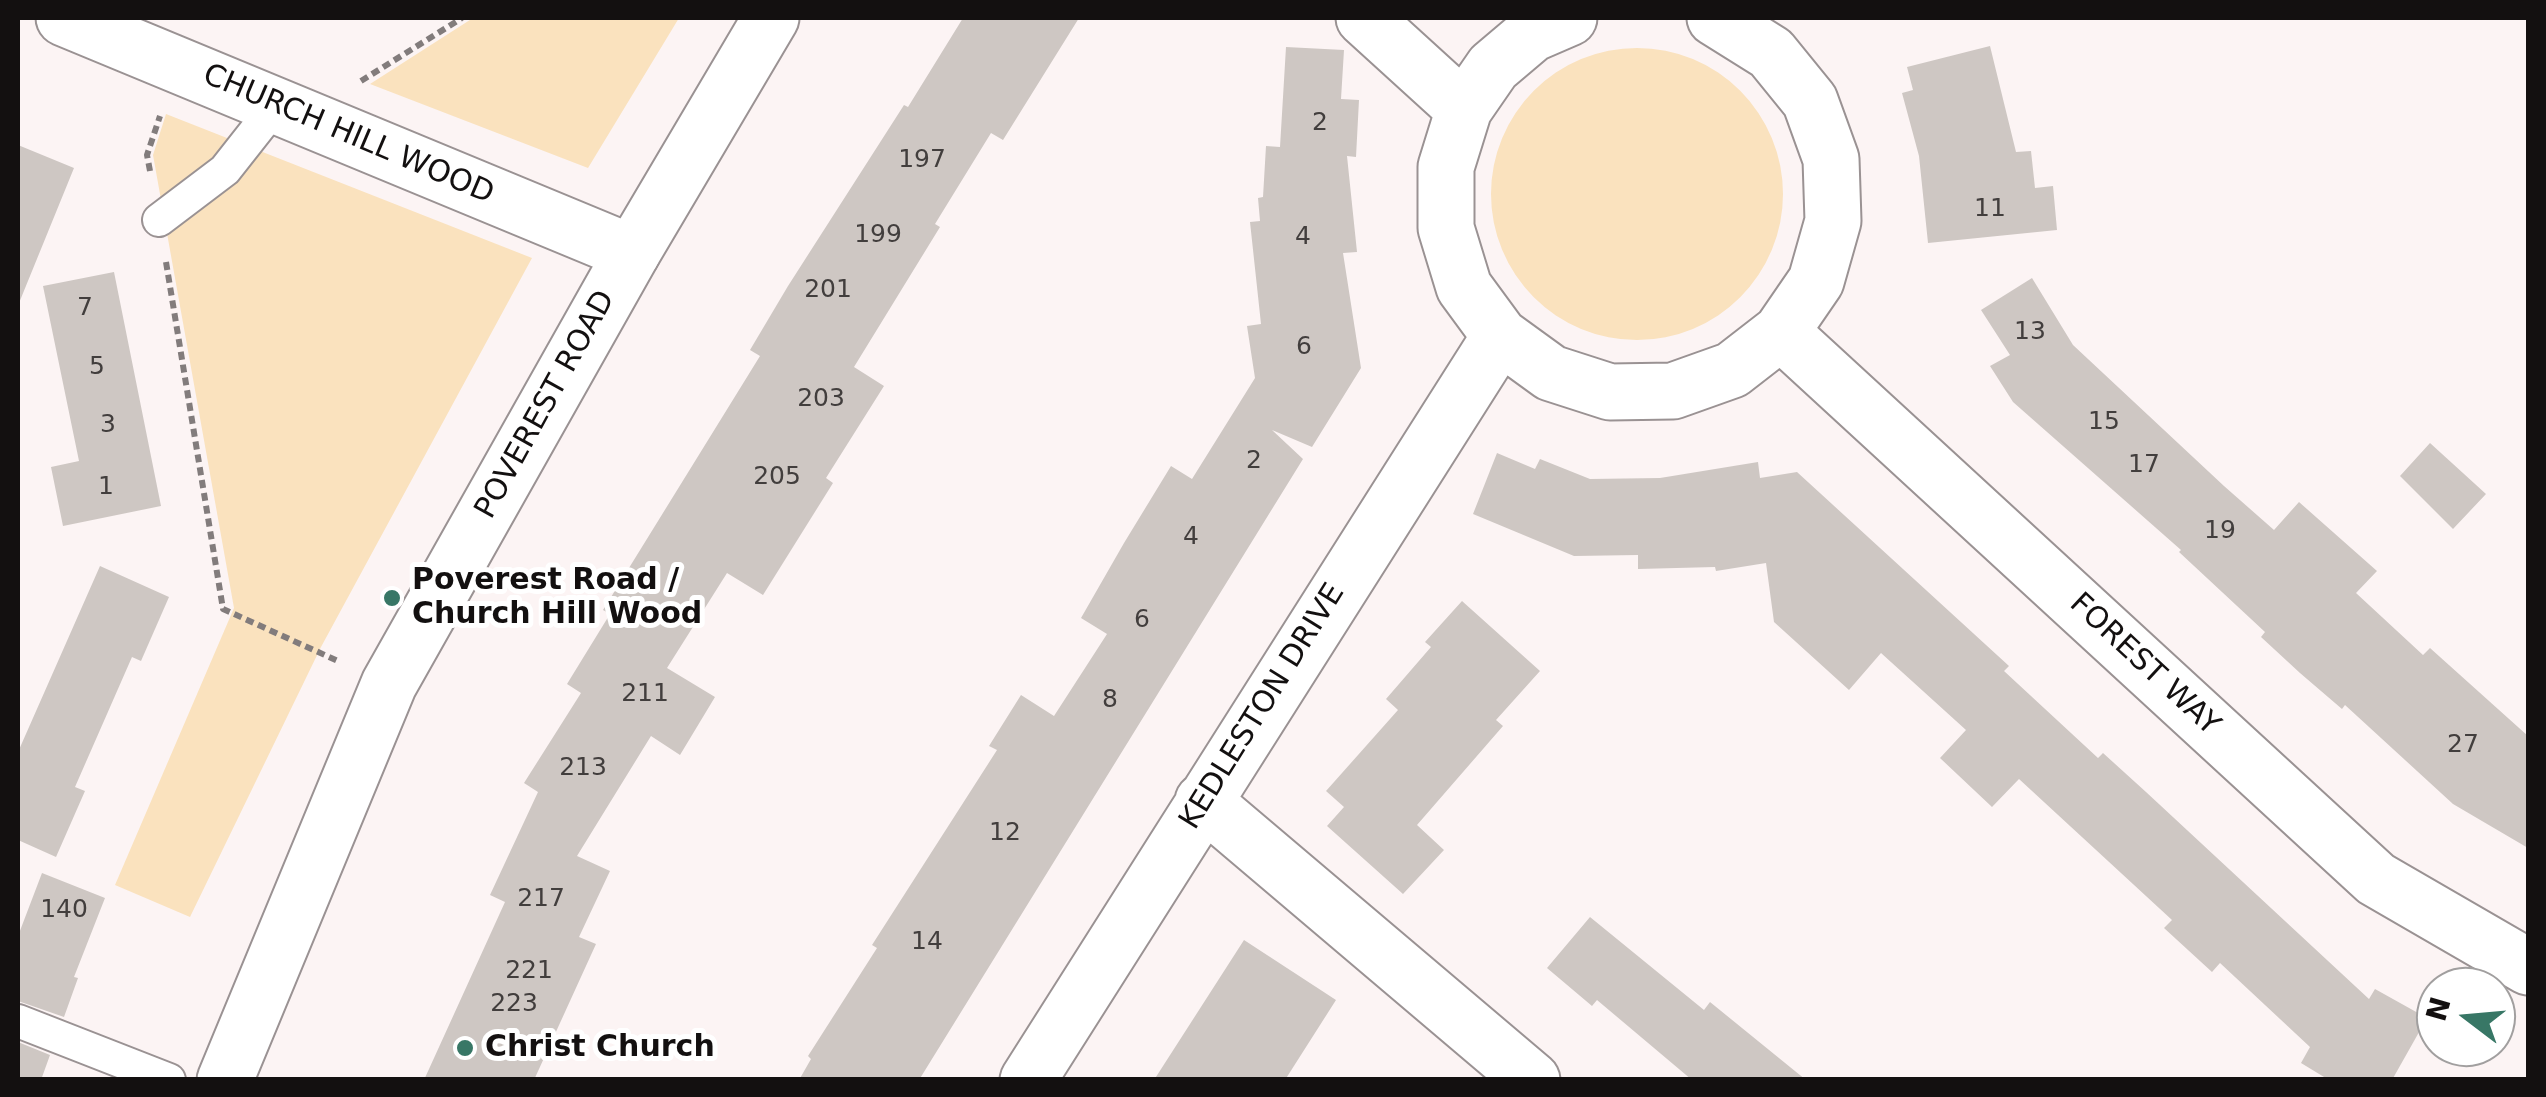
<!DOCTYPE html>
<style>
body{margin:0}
#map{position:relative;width:2546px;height:1097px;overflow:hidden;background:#fcf4f4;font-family:"DejaVu Sans",sans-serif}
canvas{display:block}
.frame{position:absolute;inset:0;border:20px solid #131010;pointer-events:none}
.north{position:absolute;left:2416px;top:967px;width:100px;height:100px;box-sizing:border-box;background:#fff;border:2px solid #a19f9f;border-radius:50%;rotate:286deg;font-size:28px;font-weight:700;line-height:40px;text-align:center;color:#131010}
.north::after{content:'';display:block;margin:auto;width:35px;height:45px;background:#387766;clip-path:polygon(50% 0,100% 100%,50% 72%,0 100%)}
</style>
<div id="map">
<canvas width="2546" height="1097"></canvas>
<div class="frame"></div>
<div class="north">N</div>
</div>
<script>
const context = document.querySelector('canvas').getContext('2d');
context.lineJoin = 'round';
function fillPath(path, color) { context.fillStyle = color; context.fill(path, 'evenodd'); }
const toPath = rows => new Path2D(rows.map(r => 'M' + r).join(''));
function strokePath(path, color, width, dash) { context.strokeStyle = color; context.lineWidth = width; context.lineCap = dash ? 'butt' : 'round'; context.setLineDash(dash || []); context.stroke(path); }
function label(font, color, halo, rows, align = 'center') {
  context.font = font + ' "DejaVu Sans",sans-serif'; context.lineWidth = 10; context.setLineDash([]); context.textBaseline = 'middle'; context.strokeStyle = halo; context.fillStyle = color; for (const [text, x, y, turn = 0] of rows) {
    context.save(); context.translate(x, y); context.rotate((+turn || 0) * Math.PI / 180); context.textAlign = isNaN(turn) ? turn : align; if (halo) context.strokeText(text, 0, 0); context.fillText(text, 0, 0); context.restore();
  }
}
fillPath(toPath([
 [473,18,679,18,588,168,370,84],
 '1491 194a146 146 0 1 1 292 0a146 146 0 1 1-292 0Z',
 [166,114,532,258,321,647,190,917,115,885,234,608,153,155]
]), '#fae2be');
fillPath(toPath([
 [963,18,1079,18,1003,140,991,133,935,224,940,227,854,367,884,386,826,478,833,483,763,595,727,573,667,668,715,697,680,755,651,736,577,856,610,871,579,937,596,944,534,1080,424,1080,505,902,490,895,538,792,524,783,581,693,567,684,610,614,603,610,760,356,750,350,788,286,904,105,908,107],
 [1990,46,2016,152,2031,151,2035,188,2053,186,2057,230,1928,243,1919,156,1902,93,1913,90,1907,67],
 [1286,47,1344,50,1341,99,1359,100,1356,157,1347,156,1357,252,1343,253,1361,368,1312,447,1272,430,1303,459,919,1080,799,1080,811,1059,808,1056,877,948,872,945,997,750,989,746,1021,695,1054,716,1107,634,1081,618,1124,543,1171,466,1192,479,1255,378,1247,326,1261,324,1250,222,1260,221,1258,198,1263,197,1266,146,1280,147],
 [18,145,74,168,19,303,18,303],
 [114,272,161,506,63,526,51,467,79,461,43,286],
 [2032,278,2073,345,2224,486,2274,530,2299,502,2377,571,2356,593,2423,655,2430,648,2528,736,2528,848,2453,804,2345,705,2342,709,2300,673,2261,637,2265,632,2179,552,2181,550,2013,402,1990,366,2010,355,1981,310],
 [2430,443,2486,494,2453,529,2400,476],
 [1497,453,1535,469,1540,459,1590,479,1660,478,1758,462,1760,478,1797,472,2009,666,2004,671,2098,758,2103,753,2146,792,2369,999,2375,989,2427,1018,2392,1080,2329,1080,2301,1063,2310,1047,2220,963,2212,972,2164,928,2172,920,2019,779,1992,807,1940,758,1966,730,1881,653,1849,690,1774,622,1766,563,1716,571,1715,567,1638,569,1638,555,1574,556,1473,514],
 [100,566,169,597,141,661,132,657,75,787,85,791,56,857,18,840,18,752],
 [1462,601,1540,671,1496,720,1503,726,1417,825,1444,850,1403,894,1327,826,1344,807,1326,791,1398,710,1386,699,1431,647,1425,642],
 [42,873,105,898,74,977,78,978,64,1017,18,1001,18,936],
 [1590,917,1704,1010,1710,1002,1806,1080,1692,1080,1597,1000,1592,1006,1547,968],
 [1244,940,1336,1000,1285,1080,1154,1080],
 [18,1042,50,1055,41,1080,18,1080]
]), '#cec7c3');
const service = toPath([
 [159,220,225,170,277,104],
 [18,1021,169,1080]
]);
const minor = toPath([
 [64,18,632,253],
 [1364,18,1464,109],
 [1569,18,1532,34,1493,67,1464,109,1446,167,1446,228,1464,287,1500,336,1551,373,1610,392,1673,391,1732,370,1781,332,1816,281,1833,221,1831,159,1810,101,1771,53,1715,18],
 [1781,332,2376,879,2528,967],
 [1203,801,1532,1080],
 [1028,1080,1500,336]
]);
const tertiary = toPath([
 [225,1080,389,684,632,253,771,18]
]);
strokePath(service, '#9a9293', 36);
strokePath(minor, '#9a9293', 59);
strokePath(tertiary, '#9a9293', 59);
strokePath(toPath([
 [361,81,462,18],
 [150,171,147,155,160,116],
 [166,262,223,609,338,661]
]), '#827c7c', 6, [8, 5]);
strokePath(service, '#fff', 32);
strokePath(minor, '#fff', 55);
strokePath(tertiary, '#fff', 55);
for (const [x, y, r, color] of [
 [392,598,10,"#387766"],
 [465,1048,10,"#387766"]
]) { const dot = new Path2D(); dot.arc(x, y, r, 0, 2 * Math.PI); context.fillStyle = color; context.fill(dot); strokePath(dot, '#fff', 4); }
label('25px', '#423e3d', null, [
 ["2",1320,123],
 ["197",922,160],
 ["11",1990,209],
 ["199",878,235],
 ["4",1303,237],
 ["201",828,290],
 ["7",85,308],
 ["13",2030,332],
 ["6",1304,347],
 ["5",97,367],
 ["203",821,399],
 ["15",2104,422],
 ["3",108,425],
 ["2",1254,461],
 ["17",2144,465],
 ["205",777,477],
 ["1",106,487],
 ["19",2220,531],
 ["4",1191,537],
 ["6",1142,620],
 ["211",645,694],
 ["8",1110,700],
 ["27",2463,745],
 ["213",583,768],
 ["12",1005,833],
 ["217",541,899],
 ["140",64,910],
 ["14",927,942],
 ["221",529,971],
 ["223",514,1004]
]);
label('30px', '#131010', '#fff', [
 ["CHURCH HILL WOOD",348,135,23],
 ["POVEREST ROAD",546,405,-61],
 ["FOREST WAY",2144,665,43],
 ["KEDLESTON DRIVE",1263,707,-58]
]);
label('bold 30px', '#131010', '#fff', [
 ["Poverest Road /",412,581],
 ["Church Hill Wood",412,615],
 ["Christ Church",485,1048]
], 'left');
</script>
